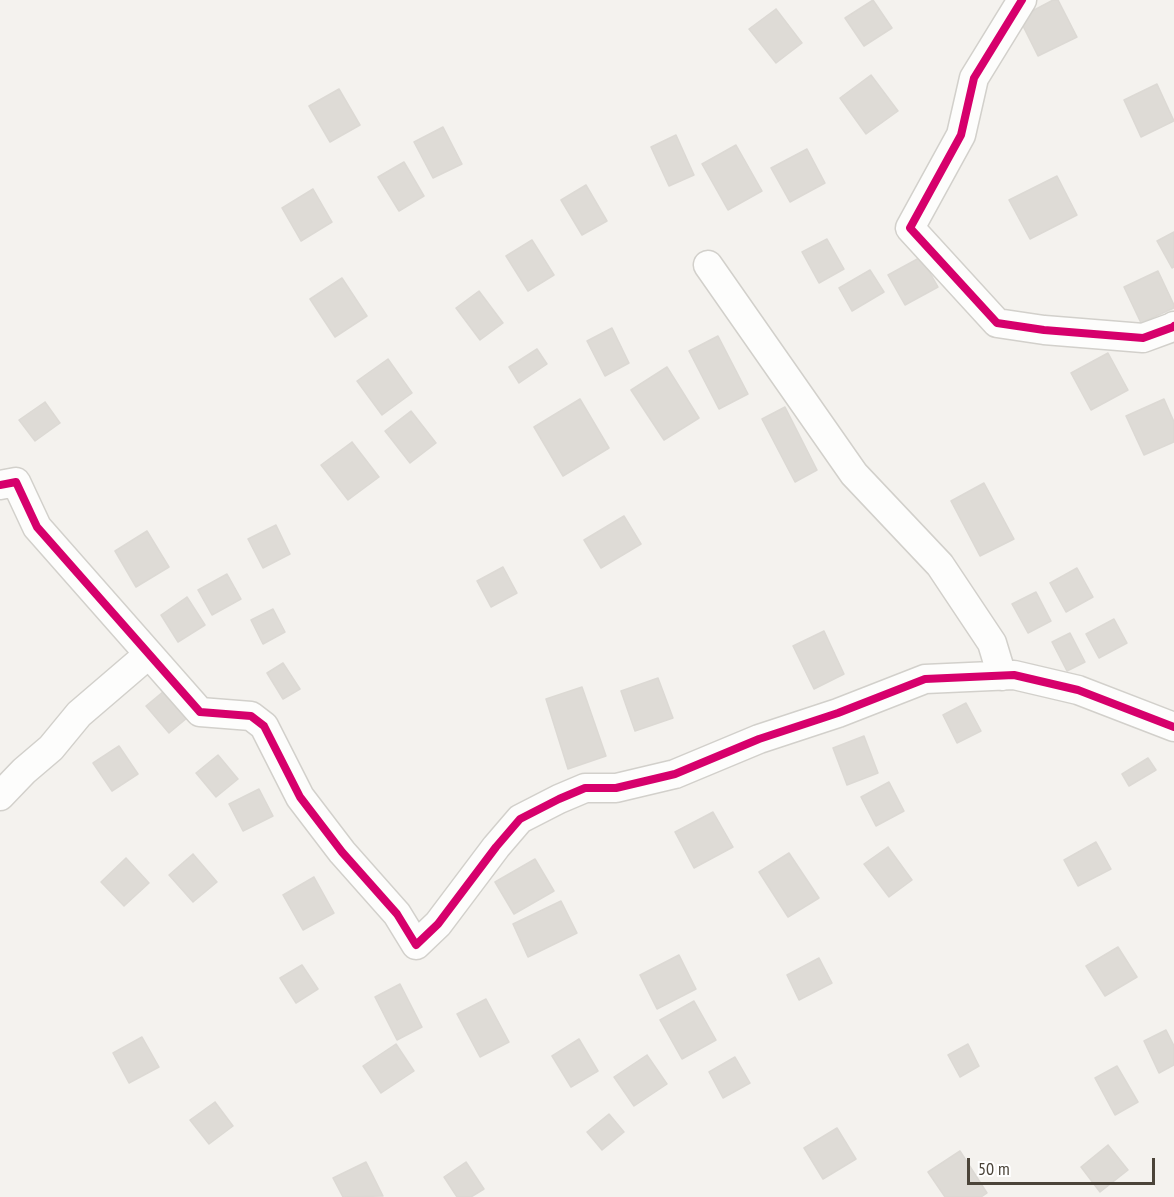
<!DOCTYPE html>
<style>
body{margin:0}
#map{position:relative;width:1174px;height:1197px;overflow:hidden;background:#f4f2ee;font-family:"PT Sans Narrow",sans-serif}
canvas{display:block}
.scale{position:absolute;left:967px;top:1158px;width:188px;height:27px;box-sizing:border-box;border:3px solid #4b4439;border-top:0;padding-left:8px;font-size:18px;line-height:21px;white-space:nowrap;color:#4b4439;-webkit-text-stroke:4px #fff;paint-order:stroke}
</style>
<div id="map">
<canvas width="1174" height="1197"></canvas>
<div class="scale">50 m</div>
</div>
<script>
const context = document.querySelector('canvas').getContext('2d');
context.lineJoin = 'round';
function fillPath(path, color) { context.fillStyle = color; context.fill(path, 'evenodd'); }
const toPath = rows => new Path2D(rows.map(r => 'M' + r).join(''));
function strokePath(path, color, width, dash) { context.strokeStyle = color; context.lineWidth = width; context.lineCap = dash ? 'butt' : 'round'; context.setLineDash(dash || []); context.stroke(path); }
const building = toPath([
 [873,0,892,28,864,46,845,18,873,0],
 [1053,0,1058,0,1077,37,1038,56,1019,18,1053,0],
 [776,9,802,43,776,63,749,29,776,9],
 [871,75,898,111,866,134,840,98,871,75],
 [1157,84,1174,121,1141,137,1124,100,1157,84],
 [339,89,360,125,330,142,309,106,339,89],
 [443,127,462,164,433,178,414,142,443,127],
 [676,135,694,175,669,186,651,147,676,135],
 [736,145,762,191,728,210,702,164,736,145],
 [807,149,825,183,790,202,771,168,807,149],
 [404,162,424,196,399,211,378,177,404,162],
 [1057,176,1077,215,1030,239,1009,200,1057,176],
 [586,185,607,221,582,235,561,200,586,185],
 [313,189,332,222,301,241,282,208,313,189],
 [1174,232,1174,267,1172,268,1157,241,1174,232],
 [827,239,844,269,819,283,802,252,827,239],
 [532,240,554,275,528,291,506,256,532,240],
 [921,257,938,287,905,305,888,275,921,257],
 [870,270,884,292,852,311,839,288,870,270],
 [1158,271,1174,305,1174,308,1141,323,1124,287,1158,271],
 [342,278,367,316,335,337,310,299,342,278],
 [479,291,503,323,480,340,456,308,479,291],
 [612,328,629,363,605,376,587,341,612,328],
 [718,336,748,394,719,409,689,351,718,336],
 [537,349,547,364,519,383,509,367,537,349],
 [1108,353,1128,390,1091,410,1071,373,1108,353],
 [388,359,412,393,382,415,357,381,388,359],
 [667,367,699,418,664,440,631,390,667,367],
 [580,399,609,448,563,476,534,427,580,399],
 [1164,399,1174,422,1174,442,1144,455,1126,416,1164,399],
 [45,402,60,423,35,441,19,420,45,402],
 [785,407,817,470,795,482,762,419,785,407],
 [411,411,436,443,410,463,385,431,411,411],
 [352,442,379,477,348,500,321,465,352,442],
 [984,483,1014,539,980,556,951,501,984,483],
 [624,516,641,544,601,568,584,540,624,516],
 [276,525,290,554,263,568,248,539,276,525],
 [147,531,169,567,136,587,115,551,147,531],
 [503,567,517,593,491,607,477,581,503,567],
 [1077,568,1093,597,1066,612,1050,583,1077,568],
 [227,574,241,599,212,615,198,590,227,574],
 [1036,592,1051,621,1028,633,1012,604,1036,592],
 [187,597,205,625,178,642,161,615,187,597],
 [273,609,285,632,263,644,251,620,273,609],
 [1114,619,1127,643,1099,658,1086,634,1114,619],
 [824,631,844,674,814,689,793,646,824,631],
 [1070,633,1085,662,1067,671,1052,642,1070,633],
 [283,663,300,689,283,699,267,673,283,663],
 [658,678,673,718,635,731,621,691,658,678],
 [582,687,606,756,568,769,546,699,582,687],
 [164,691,187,718,169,733,146,706,164,691],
 [966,703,981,731,957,743,943,715,966,703],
 [864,736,878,773,847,785,833,748,864,736],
 [119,746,138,774,112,791,93,763,119,746],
 [218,755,238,779,216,797,196,773,218,755],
 [1148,758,1156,770,1129,786,1122,774,1148,758],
 [889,782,904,811,876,826,861,797,889,782],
 [259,789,273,816,243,831,229,804,259,789],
 [713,812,733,847,694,868,675,832,713,812],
 [1096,842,1111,869,1078,886,1064,860,1096,842],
 [888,847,912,880,889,897,864,864,888,847],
 [789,853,819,898,788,917,759,872,789,853],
 [193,854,217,882,193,902,169,875,193,854],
 [126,858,149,883,124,906,101,882,126,858],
 [535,859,554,891,514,914,495,882,535,859],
 [314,877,334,913,303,930,283,895,314,877],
 [561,901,577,933,528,957,513,924,561,901],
 [1118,947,1137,977,1105,996,1086,966,1118,947],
 [679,955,696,989,657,1009,640,975,679,955],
 [819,958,832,983,799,1000,787,975,819,958],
 [302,965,318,989,296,1003,280,978,302,965],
 [400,984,422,1027,397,1040,375,997,400,984],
 [486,999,509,1042,480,1057,457,1014,486,999],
 [694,1001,716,1040,682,1059,660,1020,694,1001],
 [1166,1030,1174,1046,1174,1065,1159,1073,1144,1041,1166,1030],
 [142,1037,159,1067,129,1083,113,1053,142,1037],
 [579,1039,598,1071,571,1087,552,1056,579,1039],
 [396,1044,414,1071,381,1093,363,1066,396,1044],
 [968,1044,979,1066,960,1077,948,1055,968,1044],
 [647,1055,667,1084,634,1106,614,1077,647,1055],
 [735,1057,750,1083,723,1098,709,1072,735,1057],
 [1117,1066,1138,1102,1115,1115,1095,1078,1117,1066],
 [215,1102,233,1126,209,1144,190,1120,215,1102],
 [609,1114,624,1132,602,1150,587,1132,609,1114],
 [837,1128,856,1159,823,1179,804,1148,837,1128],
 [1108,1145,1128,1170,1100,1192,1081,1167,1108,1145],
 [960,1151,987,1193,981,1197,945,1197,928,1172,960,1151],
 [366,1162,383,1196,343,1197,333,1178,366,1162],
 [466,1162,484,1189,471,1197,457,1197,444,1177,466,1162]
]);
fillPath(building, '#dedbd6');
strokePath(building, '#dcd9d4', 1.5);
const minor = toPath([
 [1022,0,974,78,961,135,910,228,997,323,1044,330,1143,338,1173,327,1174,326],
 [708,265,854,474,940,565,992,643,1002,676],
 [0,485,16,482,37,527,200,712,251,716,264,726,300,797,342,852,397,914,416,945,438,924,496,847,520,819,559,799,585,788,616,788,675,774,759,739,838,713,925,679,1014,675,1078,690,1174,727],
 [0,796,24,771,51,748,79,714,149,654]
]);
strokePath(minor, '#d2d0cb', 31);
strokePath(minor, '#fdfdfc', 28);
strokePath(toPath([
 [1022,0,974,78,961,135,910,228,997,323,1044,330,1143,338,1173,327,1174,326],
 [0,485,16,482,37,527,200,712,251,716,264,726,300,797,342,852,397,914,416,945,438,924,496,847,520,819,559,799,585,788,616,788,675,774,759,739,838,713,925,679,1014,675,1078,690,1174,727]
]), '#d6006c', 8);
</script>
